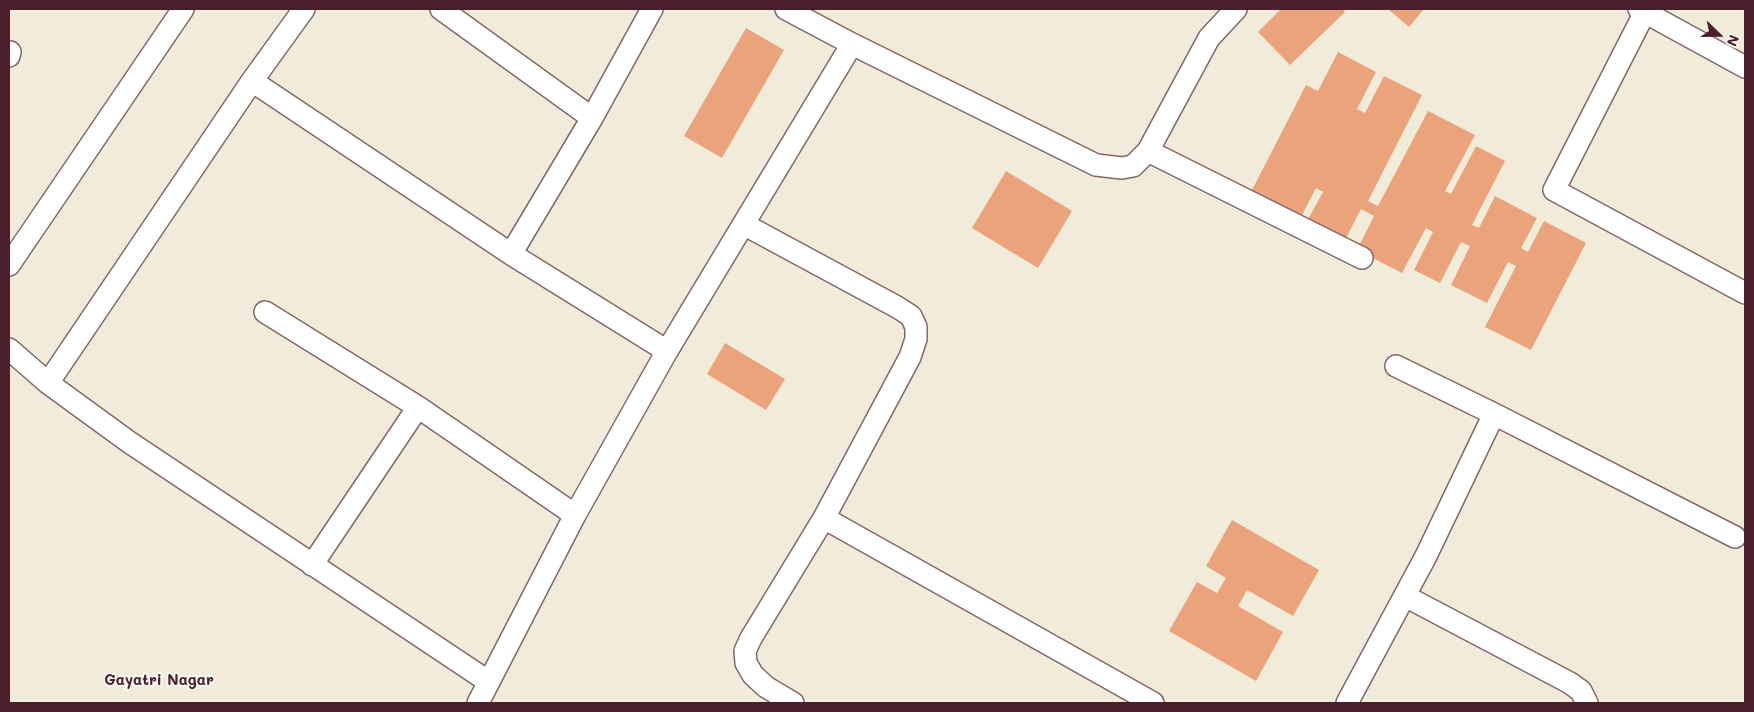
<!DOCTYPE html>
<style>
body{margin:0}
#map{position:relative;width:1754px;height:712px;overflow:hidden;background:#f1ecda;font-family:Mali,sans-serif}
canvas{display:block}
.frame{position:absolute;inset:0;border:10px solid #4a1f2b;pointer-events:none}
.north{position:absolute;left:1694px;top:10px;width:50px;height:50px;-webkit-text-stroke:4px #f6f6f2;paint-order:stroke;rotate:112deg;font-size:14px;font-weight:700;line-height:20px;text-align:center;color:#4a1f2b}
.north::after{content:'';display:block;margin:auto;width:18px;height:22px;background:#4a1f2b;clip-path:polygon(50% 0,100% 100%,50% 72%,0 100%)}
</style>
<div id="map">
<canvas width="1754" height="712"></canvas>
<div class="frame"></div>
<div class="north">N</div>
</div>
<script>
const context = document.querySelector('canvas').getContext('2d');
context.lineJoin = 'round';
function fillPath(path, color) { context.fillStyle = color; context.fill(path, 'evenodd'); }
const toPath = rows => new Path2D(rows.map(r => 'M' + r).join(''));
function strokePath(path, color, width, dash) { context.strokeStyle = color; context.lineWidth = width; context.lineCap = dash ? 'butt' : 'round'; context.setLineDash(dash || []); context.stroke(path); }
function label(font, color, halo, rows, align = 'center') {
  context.font = font + ' Mali,sans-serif'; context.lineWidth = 4; context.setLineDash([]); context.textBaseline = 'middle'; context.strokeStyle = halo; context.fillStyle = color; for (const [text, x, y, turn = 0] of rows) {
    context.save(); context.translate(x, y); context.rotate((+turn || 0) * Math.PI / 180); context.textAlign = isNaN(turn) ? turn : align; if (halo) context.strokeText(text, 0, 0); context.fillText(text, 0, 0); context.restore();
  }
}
fillPath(toPath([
 [1281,9,1342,9,1345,12,1290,65,1258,32],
 [1388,9,1424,9,1409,27],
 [746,28,784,50,722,158,684,136],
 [1338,52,1376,72,1357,109,1365,113,1384,76,1422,95,1368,201,1378,206,1428,111,1475,135,1445,191,1451,194,1476,146,1505,161,1472,225,1479,228,1495,196,1537,218,1521,248,1528,252,1544,221,1586,243,1531,350,1485,327,1516,266,1508,262,1487,303,1451,285,1470,246,1461,242,1440,283,1414,270,1433,232,1426,228,1402,273,1357,250,1374,216,1361,209,1344,242,1306,223,1323,192,1316,188,1300,219,1250,194,1306,85,1318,91],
 [1006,171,1072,211,1038,268,972,228],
 [725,343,785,379,766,410,707,374],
 [1232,520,1319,570,1293,616,1247,590,1238,606,1283,632,1256,681,1169,631,1197,582,1217,593,1226,578,1206,566]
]), '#eaa37a');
const minor = toPath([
 [441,9,592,118,511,254,667,351],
 [786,9,852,44,1096,165,1122,168,1133,166,1148,151,1209,38,1236,9],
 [1639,9,1745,67],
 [1645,12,1554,190,1745,293],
 [9,56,10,52],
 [252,81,511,254],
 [592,118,652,9],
 [1148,151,1362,258],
 [745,225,897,307,911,316,916,327,916,339,910,357,824,518,1153,703],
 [9,265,183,9],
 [265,312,418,407,575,515],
 [9,349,48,383,129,442,489,682],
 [1396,366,1494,414,1735,537],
 [48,383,252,81,304,9],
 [312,565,418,407],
 [1405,596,1570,683,1581,691,1587,703],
 [478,703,575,515,667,351,852,44],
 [793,703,766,687,753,675,746,663,745,651,751,638,824,518],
 [1347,703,1426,556,1494,414]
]);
strokePath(minor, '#846768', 24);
strokePath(minor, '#fff', 21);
label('bold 15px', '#4a1f2b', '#f6f6f2', [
 ["Gayatri Nagar",159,680]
]);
</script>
